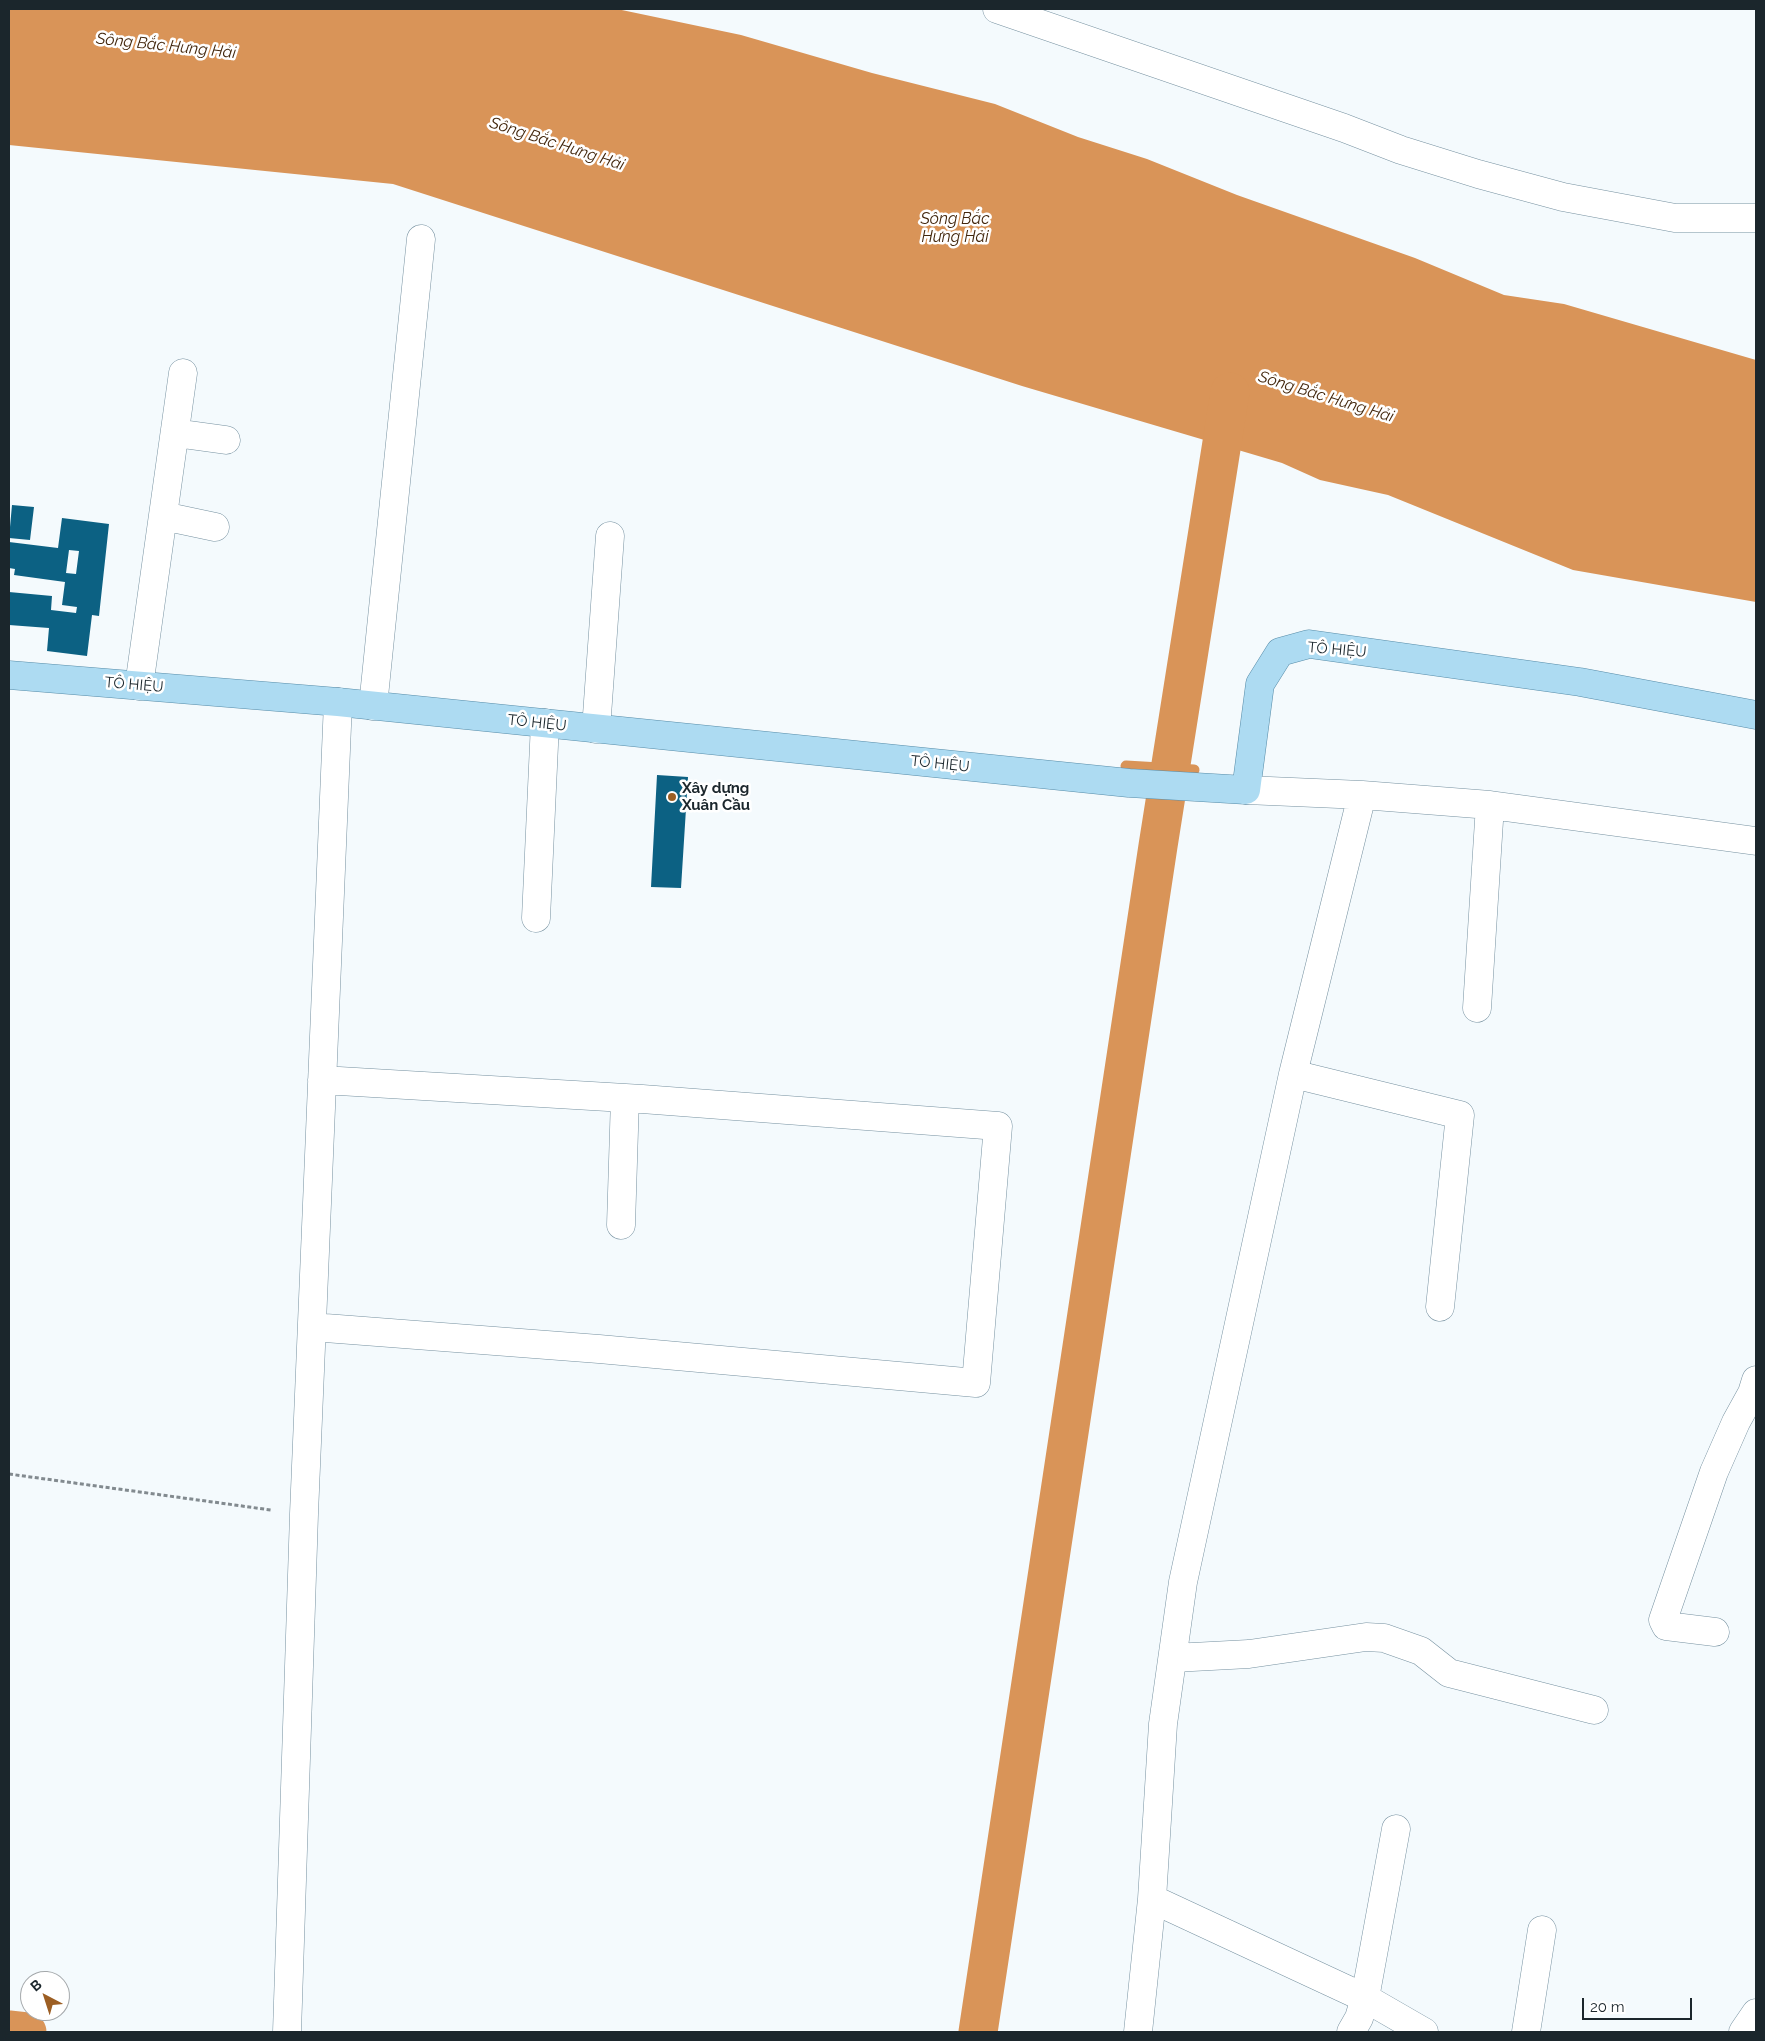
<!DOCTYPE html>
<meta charset="utf-8">
<style>
body{margin:0}
#map{position:relative;width:1765px;height:2041px;overflow:hidden;background:#f4fafd;font-family:Raleway,sans-serif}
canvas{display:block}
.frame{position:absolute;inset:0;border:10px solid #1b262c;pointer-events:none}
.north{position:absolute;left:20px;top:1971px;width:50px;height:50px;box-sizing:border-box;background:#fff;border:1px solid #a4a8ab;border-radius:50%;rotate:320deg;font-size:14px;font-weight:700;line-height:20px;text-align:center;color:#1b262c}
.north::after{content:'';display:block;margin:auto;width:18px;height:22px;background:#9c5e23;clip-path:polygon(50% 0,100% 100%,50% 72%,0 100%)}
.scale{position:absolute;left:1582px;top:1998px;width:110px;height:22px;box-sizing:border-box;border:2px solid #1b262c;border-top:0;padding-left:6px;font-size:15px;line-height:18px;white-space:nowrap;color:#1b262c;-webkit-text-stroke:4px #fff;paint-order:stroke}
</style>
<div id="map">
<canvas width="1765" height="2041"></canvas>
<div class="frame"></div>
<div class="north">B</div>
<div class="scale">20 m</div>
</div>
<script>
const g = document.querySelector('canvas').getContext('2d');
g.lineJoin = 'round';
function paint(path, color) {
  g.fillStyle = color;
  g.fill(path, 'evenodd');
}
function strokePath(path, color, width, dash) {
  g.strokeStyle = color;
  g.lineWidth = width;
  g.lineCap = dash ? 'butt' : 'round';
  g.setLineDash(dash || []);
  g.stroke(path);
}
function write(font, color, halo, rows, align = 'center') {
  g.font = font + ' Raleway,sans-serif';
  g.lineWidth = 5;
  g.setLineDash([]);
  g.textBaseline = 'middle';
  g.strokeStyle = halo;
  g.fillStyle = color;
  for (const [text, x, y, turn = 0] of rows) {
    g.save();
    g.translate(x, y);
    g.rotate((+turn || 0) * Math.PI / 180);
    g.textAlign = isNaN(turn) ? turn : align;
    if (halo) g.strokeText(text, 0, 0);
    g.fillText(text, 0, 0);
    g.restore();
  }
}
const water = new Path2D(`
 M 9,9 L 617,9 L 741,35 L 872,73 L 995,104 L 1078,137 L 1147,159 L 1237,195 L 1415,258 L 1504,295 L 1564,304 L 1756,360 L 1756,602 L 1573,570 L 1388,495 L 1320,480 L 1282,463 L 1022,386 L 393,184 L 9,145 Z`);
const stream = new Path2D(`
 M 1126,766 L 1194,770`);
const canal = new Path2D(`
 M 9,2030 L 27,2032
 M 978,2032 L 1158,846 L 1230,392`);
const building = new Path2D(`
 M 12,505 L 34,507 L 30,540 L 9,538 Z
 M 62,518 L 109,524 L 99,616 L 92,615 L 87,656 L 47,651 L 49,628 L 9,625 L 9,592 L 52,596 L 51,610 L 76,613 L 77,607 L 62,605 L 65,582 L 14,575 L 15,569 L 9,568 L 9,542 L 58,548 ZM 69,550 L 79,551 L 76,574 L 66,573 Z
 M 657,775 L 688,777 L 681,888 L 651,887 Z`);
const path = new Path2D(`
 M 9,1474 L 271,1510`);
const minor = new Path2D(`
 M 997,9 L 1344,128 L 1401,150 L 1478,174 L 1563,197 L 1675,218 L 1756,218
 M 175,433 L 226,440
 M 163,516 L 215,527
 M 139,686 L 183,373
 M 373,706 L 421,239
 M 596,729 L 610,536
 M 1246,790 L 1362,795 L 1490,805 L 1756,841
 M 536,918 L 545,723
 M 1477,1008 L 1490,805
 M 1293,1074 L 1460,1115 L 1440,1307
 M 621,1225 L 625,1098
 M 312,1327 L 599,1349 L 976,1383 L 998,1126 L 642,1099 L 322,1080
 M 1715,1632 L 1666,1626 L 1663,1620 L 1714,1472 L 1736,1422 L 1752,1393 L 1756,1380
 M 1173,1658 L 1249,1654 L 1366,1637 L 1384,1638 L 1421,1651 L 1449,1673 L 1594,1710
 M 1152,1899 L 1365,1998 L 1424,2032
 M 287,2032 L 304,1514 L 338,702
 M 1138,2032 L 1152,1899 L 1163,1724 L 1183,1582 L 1293,1074 L 1362,795
 M 1351,2032 L 1359,2018 L 1365,1998 L 1396,1829
 M 1526,2032 L 1542,1930
 M 1743,2032 L 1756,2013`);
const major = new Path2D(`
 M 9,675 L 338,702 L 1129,783 L 1246,790 L 1260,684 L 1280,652 L 1309,644 L 1580,682 L 1756,715`);
const markers = [
 [672,797,5,"#9c5e23"]
];
const streetNames = [
 ["TÔ HIỆU",1337,650,5],
 ["TÔ HIỆU",134,685,5],
 ["TÔ HIỆU",537,723,6],
 ["TÔ HIỆU",940,764,6]
];
const poiNames = [
 ["Xây dựng",682,788],
 ["Xuân Cầu",682,805]
];
const waterNames = [
 ["Sông Bắc Hưng Hải",166,46,6],
 ["Sông Bắc Hưng Hải",557,144,18],
 ["Sông Bắc",955,219],
 ["Hưng Hải",955,237],
 ["Sông Bắc Hưng Hải",1326,397,17]
];
paint(water, '#d99458');
strokePath(stream, '#d99458', 11);
strokePath(canal, '#d99458', 39);
paint(building, '#0c6183');
strokePath(minor, '#7691a0', 29);
strokePath(major, '#578ca8', 29);
strokePath(path, '#828a8f', 3, [4, 2.5]);
strokePath(minor, '#fff', 28);
strokePath(major, '#addbf2', 28);
for (const [x, y, r, color] of markers) {
  const dot = new Path2D();
  dot.arc(x, y, r, 0, 2 * Math.PI);
  g.fillStyle = color;
  g.fill(dot);
  strokePath(dot, '#fff', 2);
}
write('15px', '#1b262c', '#fff', streetNames);
write('bold 15px', '#1b262c', '#fff', poiNames, 'left');
write('italic 16px', '#43270d', '#fff', waterNames);
</script>
